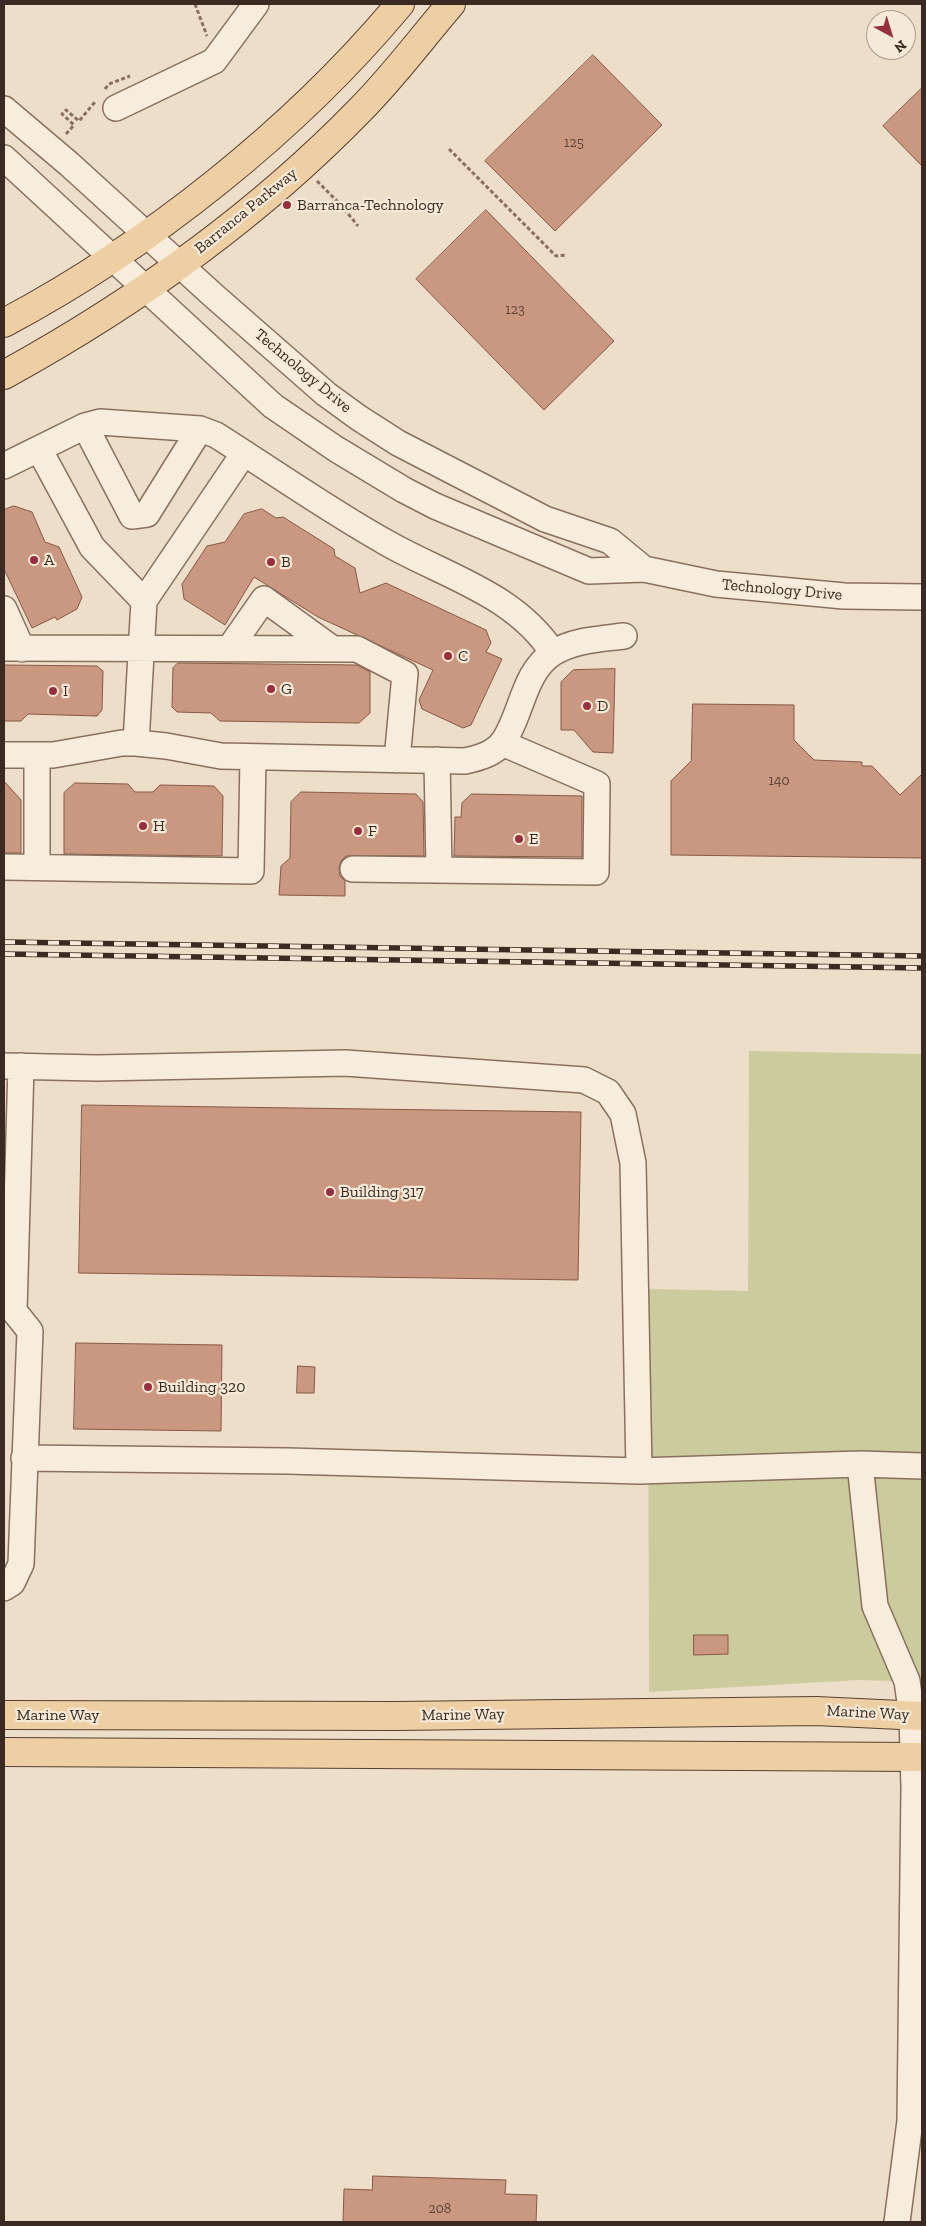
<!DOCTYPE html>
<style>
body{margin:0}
#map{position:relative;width:926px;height:2226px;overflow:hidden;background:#eddec9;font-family:"Zilla Slab",serif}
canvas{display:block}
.frame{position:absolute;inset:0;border:5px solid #3a2a21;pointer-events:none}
.north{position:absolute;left:866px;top:10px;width:50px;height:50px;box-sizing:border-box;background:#f5e9d8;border:1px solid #aa9d8f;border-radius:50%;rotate:141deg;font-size:14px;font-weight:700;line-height:20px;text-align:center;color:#3a2a21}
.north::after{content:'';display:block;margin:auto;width:18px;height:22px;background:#96303c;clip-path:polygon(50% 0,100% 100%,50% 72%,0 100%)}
</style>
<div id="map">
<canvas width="926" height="2226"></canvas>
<div class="frame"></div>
<div class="north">N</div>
</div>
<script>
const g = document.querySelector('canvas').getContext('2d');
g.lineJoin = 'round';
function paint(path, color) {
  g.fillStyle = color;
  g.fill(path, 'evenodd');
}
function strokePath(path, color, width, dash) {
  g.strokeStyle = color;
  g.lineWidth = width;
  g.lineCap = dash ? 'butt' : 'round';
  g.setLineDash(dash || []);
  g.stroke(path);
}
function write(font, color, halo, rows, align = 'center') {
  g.font = font + ' "Zilla Slab",serif';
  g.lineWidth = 4.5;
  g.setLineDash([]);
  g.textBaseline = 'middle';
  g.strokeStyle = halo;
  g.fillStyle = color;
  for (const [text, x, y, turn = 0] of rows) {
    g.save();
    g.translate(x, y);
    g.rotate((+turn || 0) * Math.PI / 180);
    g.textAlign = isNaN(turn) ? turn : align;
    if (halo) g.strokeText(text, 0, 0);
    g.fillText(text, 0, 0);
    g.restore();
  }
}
const green = new Path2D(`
 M 749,1051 L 922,1054 L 922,1682 L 859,1680 L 649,1692 L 648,1289 L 748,1291 Z`);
const building = new Path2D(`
 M 593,55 L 662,125 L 555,231 L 485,161 Z
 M 922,88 L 922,166 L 883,126 Z
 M 486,210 L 614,341 L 544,410 L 416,279 Z
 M 14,506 L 32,512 L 45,542 L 59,547 L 82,597 L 77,609 L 57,620 L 55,617 L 32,628 L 4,569 L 4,510 Z
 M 262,509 L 276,518 L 283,517 L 334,549 L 335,556 L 355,568 L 360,593 L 386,583 L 486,630 L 491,643 L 486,652 L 502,659 L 471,725 L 463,728 L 422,709 L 419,700 L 433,670 L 318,617 L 254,577 L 225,625 L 184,599 L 182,584 L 207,546 L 225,542 L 244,514 Z
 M 178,663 L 357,665 L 370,672 L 370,713 L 359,723 L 220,721 L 211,713 L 177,712 L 172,707 L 173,668 Z
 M 4,665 L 97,666 L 103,671 L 102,710 L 97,716 L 28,714 L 21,721 L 4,721 Z
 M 615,669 L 613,753 L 593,752 L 574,730 L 561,730 L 561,682 L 573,670 Z
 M 693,704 L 794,705 L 794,740 L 814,760 L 862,762 L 862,766 L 872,766 L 900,795 L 922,774 L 922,858 L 671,855 L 671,781 L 691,761 Z
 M 4,781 L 21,800 L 21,853 L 4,853 Z
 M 75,783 L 128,784 L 135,792 L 153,792 L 160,785 L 214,786 L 223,796 L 222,856 L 64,854 L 64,793 Z
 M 301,792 L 416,794 L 423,802 L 424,856 L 346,856 L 341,861 L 339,868 L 340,876 L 345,881 L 345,896 L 279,895 L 281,866 L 290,858 L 291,802 Z
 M 472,794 L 582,796 L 582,857 L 454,856 L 455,817 L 461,817 L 462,803 Z
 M 82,1105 L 581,1112 L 578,1280 L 79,1273 Z
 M 76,1343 L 222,1345 L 221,1431 L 74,1429 Z
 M 298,1366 L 315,1367 L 314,1393 L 297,1393 Z
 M 694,1635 L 728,1635 L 728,1654 L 694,1655 Z
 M 373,2176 L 506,2180 L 505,2194 L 537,2195 L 536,2222 L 343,2222 L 344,2189 L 372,2190 Z`);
const path = new Path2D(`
 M 195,4 L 207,36
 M 105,89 L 109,84 L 130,76
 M 66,134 L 74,125 L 62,114 L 66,110 L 79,121 L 95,102
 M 449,149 L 556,256 L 566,255
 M 317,181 L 341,205 L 358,226`);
const minor = new Path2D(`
 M 116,108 L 214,61 L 256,4
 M 4,109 L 69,164 L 214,296 L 326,394 L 359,418 L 398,443 L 545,519 L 610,541 L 644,569
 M 4,158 L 273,406 L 336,449 L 404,490 L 435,506 L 589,571 L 644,569 L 716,584 L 844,596 L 922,597
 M 85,426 L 132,516 L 147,514 L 200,429
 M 39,449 L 92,547 L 144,601
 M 4,466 L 85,426 L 100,422 L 200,429 L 216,435 C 273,471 328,510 387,543 C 445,576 515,594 553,653
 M 4,609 L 22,649
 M 4,648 L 357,649 L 405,674 L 397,760
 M 229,649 L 264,599 L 333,649
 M 136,743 L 144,601 L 244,453
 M 4,755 L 53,755 L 122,743 L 136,743 L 166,746 L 221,756 L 465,761 C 479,758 494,754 503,742 C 522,715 523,672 553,653 C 573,640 601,639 624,636
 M 437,760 L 439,870
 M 4,867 L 251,871 L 253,757
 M 37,867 L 37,755
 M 353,869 L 596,872 L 597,784 L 502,743
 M 4,1066 L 97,1068 L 345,1063 L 584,1080 L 608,1092 L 623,1114 L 633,1163 L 639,1471
 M 24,1458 L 287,1461 L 639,1471 L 860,1464 L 922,1466
 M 860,1464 L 875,1606 L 907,1681 L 912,1716 L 914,1788 L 910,2121 L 897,2222
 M 4,1588 L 12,1583 L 21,1564 L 30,1331 L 14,1311 L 21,1066`);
const major = new Path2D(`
 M 4,323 C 149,246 295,130 400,4
 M 4,375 C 133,304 257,216 360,110 C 393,77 421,39 451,4
 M 4,1715 L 396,1716 L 816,1711 L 922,1716
 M 4,1752 L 922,1757`);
const rail = new Path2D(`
 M 4,942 L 922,956
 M 4,954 L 922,968`);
const markers = [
 [287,205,5,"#96303c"],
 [34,560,5,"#96303c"],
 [271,562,5,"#96303c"],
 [448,656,5,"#96303c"],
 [271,689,5,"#96303c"],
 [53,691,5,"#96303c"],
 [587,706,5,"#96303c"],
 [143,826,5,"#96303c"],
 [358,831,5,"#96303c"],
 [519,839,5,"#96303c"],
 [330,1192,5,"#96303c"],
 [148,1387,5,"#96303c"]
];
const numberNames = [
 ["125",574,143],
 ["123",515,310],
 ["140",779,781],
 ["208",440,2209]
];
const poiNames = [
 ["Barranca-Technology",297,205],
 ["A",44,560],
 ["B",281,562],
 ["C",458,656],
 ["G",281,689],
 ["I",63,691],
 ["D",597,706],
 ["H",153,826],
 ["F",368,831],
 ["E",529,839],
 ["Building 317",340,1192],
 ["Building 320",158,1387]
];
const streetNames = [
 ["Barranca Parkway",246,211,-39],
 ["Technology Drive",303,371,40],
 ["Technology Drive",782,590,5],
 ["Marine Way",868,1713,3],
 ["Marine Way",58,1715],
 ["Marine Way",463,1715,-1]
];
paint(green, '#cbcb9d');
paint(building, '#ca9780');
strokePath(building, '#875845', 1);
strokePath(minor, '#89705e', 28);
strokePath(major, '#573f32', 30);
strokePath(path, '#89705e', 3, [4, 2.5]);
strokePath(minor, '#f8eddc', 25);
strokePath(major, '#eecea3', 28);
strokePath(rail, '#3a2a21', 5.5);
strokePath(rail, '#f5e9d8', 4, [11]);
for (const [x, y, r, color] of markers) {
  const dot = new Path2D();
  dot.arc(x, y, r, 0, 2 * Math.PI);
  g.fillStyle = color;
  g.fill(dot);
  strokePath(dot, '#f5e9d8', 2);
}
write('14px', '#5e4539', null, numberNames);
write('16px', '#3a2a21', '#f5e9d8', poiNames, 'left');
write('16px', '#3a2a21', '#f5e9d8', streetNames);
</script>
